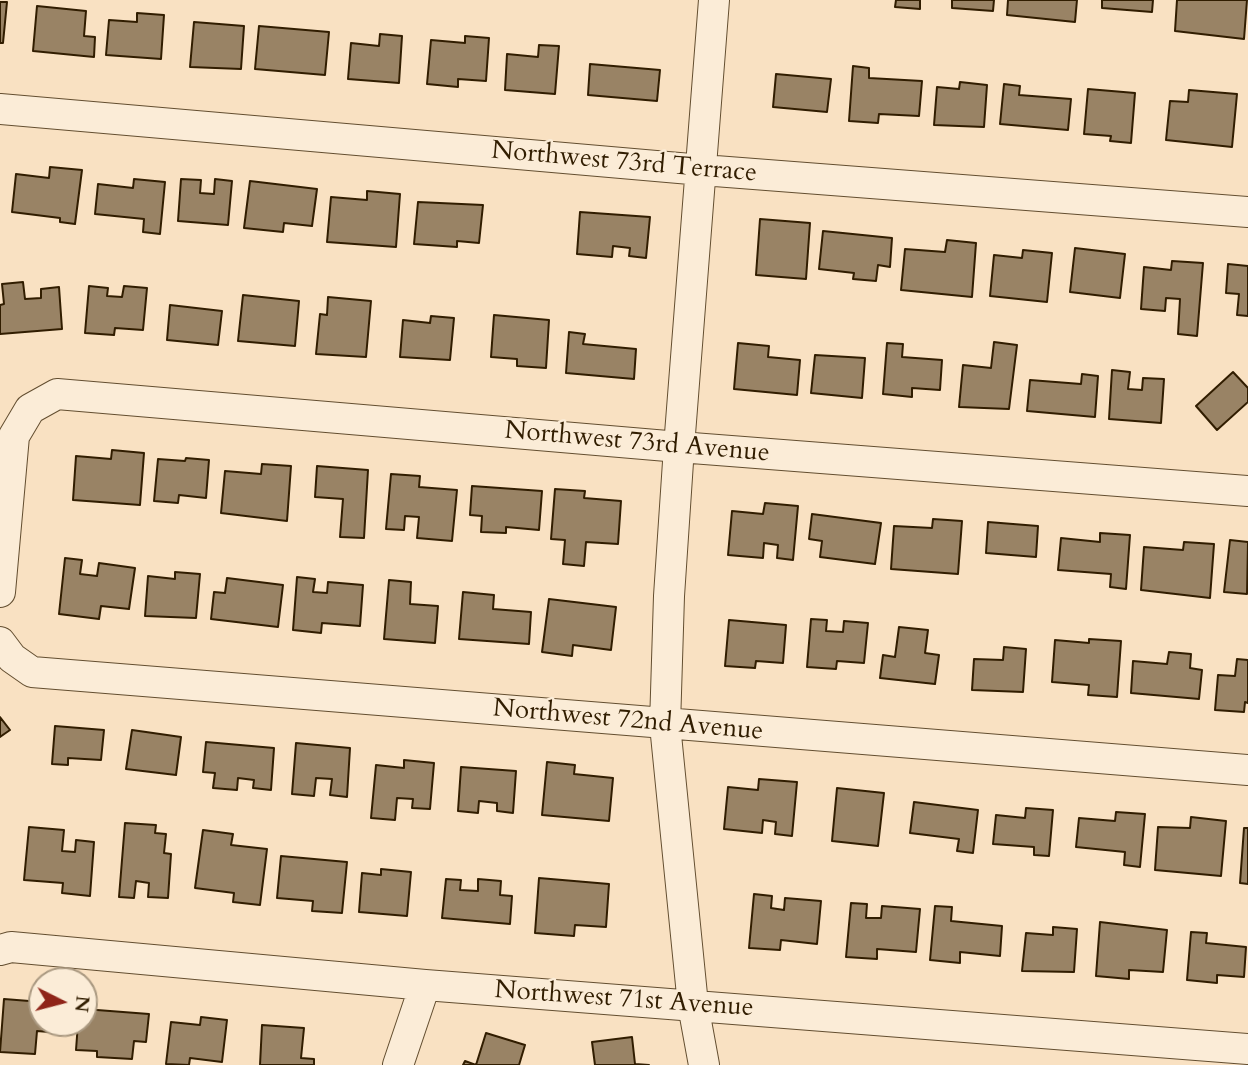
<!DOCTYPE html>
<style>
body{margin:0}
#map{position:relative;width:1248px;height:1065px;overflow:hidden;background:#f9e1c2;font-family:Cardo,serif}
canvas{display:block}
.north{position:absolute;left:28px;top:967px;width:70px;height:70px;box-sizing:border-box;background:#fbecd7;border:2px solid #aa9981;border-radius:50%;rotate:96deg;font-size:19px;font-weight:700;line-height:28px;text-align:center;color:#311d00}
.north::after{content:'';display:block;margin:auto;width:24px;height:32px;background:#8f2418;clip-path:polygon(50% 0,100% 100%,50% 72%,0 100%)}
</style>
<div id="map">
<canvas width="1248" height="1065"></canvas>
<div class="north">N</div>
</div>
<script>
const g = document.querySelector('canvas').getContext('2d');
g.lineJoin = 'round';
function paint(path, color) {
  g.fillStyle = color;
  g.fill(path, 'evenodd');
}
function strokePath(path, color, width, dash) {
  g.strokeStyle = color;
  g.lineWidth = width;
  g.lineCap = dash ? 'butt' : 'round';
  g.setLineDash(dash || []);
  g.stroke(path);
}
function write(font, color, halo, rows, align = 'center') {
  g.font = font + ' Cardo,serif';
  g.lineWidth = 5;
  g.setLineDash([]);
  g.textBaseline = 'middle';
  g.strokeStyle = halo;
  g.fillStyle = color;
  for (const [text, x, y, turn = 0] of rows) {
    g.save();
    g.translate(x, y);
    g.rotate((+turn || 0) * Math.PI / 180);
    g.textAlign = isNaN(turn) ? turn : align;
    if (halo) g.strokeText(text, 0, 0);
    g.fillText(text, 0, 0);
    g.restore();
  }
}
const building = new Path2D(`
 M 896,0 L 920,0 L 920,9 L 895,7 Z
 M 952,0 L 994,0 L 993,11 L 952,8 Z
 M 1008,0 L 1077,0 L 1075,22 L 1007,15 Z
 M 1102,0 L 1153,0 L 1152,12 L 1102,8 Z
 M 1177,0 L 1247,0 L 1244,39 L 1175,31 Z
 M 0,2 L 7,2 L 3,43 L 0,43 Z
 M 37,6 L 86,11 L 84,36 L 95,37 L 94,57 L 33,51 Z
 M 137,13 L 164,15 L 161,59 L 106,55 L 109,20 L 137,22 Z
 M 194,22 L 244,26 L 241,69 L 190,67 Z
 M 259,26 L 329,32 L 325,75 L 255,69 Z
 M 380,34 L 402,36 L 399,83 L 348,79 L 351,43 L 379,46 Z
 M 465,36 L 489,38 L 486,81 L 458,79 L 458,87 L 427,84 L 431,40 L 465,43 Z
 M 539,45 L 559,46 L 555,94 L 505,90 L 507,54 L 538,57 Z
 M 590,64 L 660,70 L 657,101 L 588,95 Z
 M 853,66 L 869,68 L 869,78 L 922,81 L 919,116 L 879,114 L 878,123 L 849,121 Z
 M 776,74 L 831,79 L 827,112 L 773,107 Z
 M 960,82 L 987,85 L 984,127 L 934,125 L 937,87 L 959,89 Z
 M 1004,84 L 1020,86 L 1019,95 L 1071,99 L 1068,130 L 1000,124 Z
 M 1088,89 L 1135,93 L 1131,143 L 1110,141 L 1111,136 L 1084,134 Z
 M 1189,90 L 1237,94 L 1232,147 L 1166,140 L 1170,101 L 1188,102 Z
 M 50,167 L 82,170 L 75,224 L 60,222 L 60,218 L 12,212 L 16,174 L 49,178 Z
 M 134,179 L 165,182 L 160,234 L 143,232 L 144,219 L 95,214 L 98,184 L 133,188 Z
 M 181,179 L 201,180 L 200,193 L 214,194 L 215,179 L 232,181 L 228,225 L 178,221 Z
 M 250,181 L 317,189 L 312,226 L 284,223 L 283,232 L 244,228 Z
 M 367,191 L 400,194 L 396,247 L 327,242 L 331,197 L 367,200 Z
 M 418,202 L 483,205 L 479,243 L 457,241 L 457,247 L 414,244 Z
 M 580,212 L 650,217 L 646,258 L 629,256 L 630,248 L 613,246 L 612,257 L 577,254 Z
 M 760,219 L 810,223 L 806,279 L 756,275 Z
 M 823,231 L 892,238 L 890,267 L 878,265 L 876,281 L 853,279 L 854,273 L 819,269 Z
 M 947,240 L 976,243 L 972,297 L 901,290 L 905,249 L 945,252 Z
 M 1075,248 L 1125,254 L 1120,298 L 1070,292 Z
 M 1023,250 L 1052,253 L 1047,302 L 990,296 L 994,255 L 1022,258 Z
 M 1172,261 L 1203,263 L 1197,336 L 1178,334 L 1180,299 L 1166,298 L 1165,311 L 1141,309 L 1144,267 L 1171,270 Z
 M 1228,264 L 1248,266 L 1248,316 L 1237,315 L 1239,294 L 1226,293 Z
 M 23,282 L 25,299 L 41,298 L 41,289 L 59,287 L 62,329 L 0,334 L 0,305 L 4,304 L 2,284 Z
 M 89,286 L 108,288 L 107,296 L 122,297 L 124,286 L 147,288 L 143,330 L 115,328 L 114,335 L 85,333 Z
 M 243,295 L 299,301 L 295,346 L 238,341 Z
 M 328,297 L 371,301 L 366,357 L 316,354 L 320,314 L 327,315 Z
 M 170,305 L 222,311 L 218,345 L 167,340 Z
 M 494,315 L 549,320 L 546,368 L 517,366 L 517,359 L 491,357 Z
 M 431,316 L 454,318 L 450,360 L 400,357 L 403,320 L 430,323 Z
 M 569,332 L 585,334 L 583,344 L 636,349 L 634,379 L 566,373 Z
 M 994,342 L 1017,345 L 1009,409 L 959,407 L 963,365 L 991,368 Z
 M 738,343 L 769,346 L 768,357 L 800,360 L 797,395 L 734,389 Z
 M 887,343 L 903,344 L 902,357 L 942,360 L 940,390 L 912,388 L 912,397 L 883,394 Z
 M 815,355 L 865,358 L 862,398 L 811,393 Z
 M 1112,370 L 1130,372 L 1128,389 L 1142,390 L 1143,378 L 1164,379 L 1161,423 L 1109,419 Z
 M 1233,372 L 1248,388 L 1248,402 L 1217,430 L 1196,406 Z
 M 1082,374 L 1098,376 L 1095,417 L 1027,411 L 1030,380 L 1081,384 Z
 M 112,450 L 144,453 L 140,505 L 73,500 L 76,456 L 111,459 Z
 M 186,458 L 209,460 L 206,498 L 179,495 L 178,503 L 154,501 L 158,459 L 185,461 Z
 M 262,464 L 291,466 L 287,521 L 221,513 L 225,471 L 261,474 Z
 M 317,466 L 368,470 L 364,538 L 340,537 L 343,499 L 315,497 Z
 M 391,474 L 420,476 L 419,487 L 457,490 L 452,541 L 417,538 L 419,517 L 405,516 L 404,530 L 386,529 Z
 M 472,486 L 542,491 L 539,530 L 506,527 L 506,533 L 481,532 L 482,516 L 470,515 Z
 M 555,489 L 585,491 L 584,498 L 621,501 L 618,544 L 586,542 L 584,566 L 563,564 L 565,540 L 551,539 Z
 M 765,503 L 798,506 L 793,560 L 777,558 L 778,545 L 764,543 L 763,558 L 728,555 L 732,511 L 763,514 Z
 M 812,514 L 881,523 L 875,564 L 820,557 L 822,541 L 809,539 Z
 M 933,519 L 962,521 L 958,574 L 891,569 L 894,526 L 932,528 Z
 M 988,522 L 1038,526 L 1036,557 L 986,553 Z
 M 1100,533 L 1130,535 L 1126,589 L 1110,587 L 1111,574 L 1058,570 L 1061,538 L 1100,542 Z
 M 1230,540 L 1248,542 L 1247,594 L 1224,592 Z
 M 1184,542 L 1214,544 L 1210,598 L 1141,590 L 1144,547 L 1183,550 Z
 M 65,558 L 82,560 L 80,574 L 97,576 L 99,563 L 135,568 L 129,609 L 101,606 L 99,619 L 59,614 Z
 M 175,572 L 200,574 L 196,618 L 145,616 L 148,576 L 175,579 Z
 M 297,577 L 315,579 L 313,592 L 327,593 L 328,582 L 363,585 L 360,626 L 322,623 L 321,633 L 293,630 Z
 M 227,578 L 283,585 L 278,627 L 211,619 L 214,592 L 225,593 Z
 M 389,580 L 411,582 L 410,604 L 438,606 L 435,643 L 384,639 Z
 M 463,592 L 494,595 L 493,609 L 531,612 L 529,644 L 459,639 Z
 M 549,599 L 616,607 L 611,650 L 573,645 L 572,656 L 542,652 Z
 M 811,619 L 827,620 L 826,631 L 843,632 L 844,621 L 868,623 L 864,663 L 837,661 L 836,669 L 807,667 Z
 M 729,620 L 786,625 L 783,663 L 756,661 L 755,668 L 725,666 Z
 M 899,627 L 928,630 L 925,653 L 939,655 L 935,684 L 880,678 L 883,655 L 895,657 Z
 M 1089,639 L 1121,641 L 1117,697 L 1088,695 L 1089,685 L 1052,682 L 1055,640 L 1089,643 Z
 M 1004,647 L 1026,649 L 1023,692 L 972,690 L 974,659 L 1003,660 Z
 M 1169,652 L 1191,654 L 1190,668 L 1202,670 L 1199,699 L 1131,693 L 1133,661 L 1167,664 Z
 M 1237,659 L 1248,660 L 1248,703 L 1245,702 L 1244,712 L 1215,710 L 1218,675 L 1235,676 Z
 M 0,717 L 10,730 L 0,737 Z
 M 55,726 L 104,730 L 101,760 L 68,758 L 68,765 L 52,764 Z
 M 132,730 L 181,737 L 176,775 L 126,769 Z
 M 206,742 L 274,748 L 271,790 L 253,788 L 254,780 L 238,778 L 237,790 L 213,788 L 215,773 L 203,772 Z
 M 296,743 L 350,748 L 347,797 L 330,795 L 332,779 L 316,778 L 314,796 L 292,794 Z
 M 404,760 L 434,763 L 430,809 L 412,808 L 413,799 L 397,798 L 395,820 L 371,818 L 376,765 L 404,768 Z
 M 547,762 L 575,765 L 574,774 L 613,778 L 609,821 L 542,815 Z
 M 461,767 L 516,771 L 513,813 L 497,811 L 497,803 L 479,801 L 478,813 L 458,811 Z
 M 759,779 L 797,782 L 792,836 L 775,834 L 776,822 L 763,820 L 762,833 L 724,829 L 728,787 L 758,790 Z
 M 837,788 L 884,793 L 878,846 L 832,841 Z
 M 914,802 L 978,810 L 973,853 L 957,851 L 959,839 L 910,833 Z
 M 1026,808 L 1053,810 L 1049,856 L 1034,855 L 1034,847 L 993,844 L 996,815 L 1025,818 Z
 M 1116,812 L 1145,814 L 1140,867 L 1124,865 L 1125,852 L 1076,847 L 1079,818 L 1115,821 Z
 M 1191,817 L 1226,821 L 1221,876 L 1155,870 L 1158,827 L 1190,828 Z
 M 125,823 L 156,825 L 155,833 L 166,834 L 164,853 L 171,854 L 168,898 L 148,897 L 149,883 L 136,881 L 134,898 L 119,897 Z
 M 29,827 L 64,830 L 62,851 L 75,852 L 76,840 L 94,842 L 90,896 L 62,893 L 63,883 L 24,880 Z
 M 1244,828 L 1248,828 L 1248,884 L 1240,883 Z
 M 203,830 L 233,834 L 231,845 L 267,849 L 260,905 L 233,902 L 234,893 L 195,888 Z
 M 281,856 L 347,862 L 342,913 L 312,911 L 313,901 L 277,898 Z
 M 381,869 L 411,872 L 407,916 L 359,912 L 362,873 L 381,875 Z
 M 539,878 L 609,884 L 606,927 L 575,925 L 574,936 L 535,933 Z
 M 446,879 L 461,880 L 460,890 L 478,891 L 478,879 L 501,881 L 500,895 L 512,896 L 510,924 L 442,918 Z
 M 754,894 L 772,896 L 771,908 L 784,910 L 785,898 L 821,901 L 817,944 L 781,940 L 780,950 L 749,948 Z
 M 851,903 L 867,904 L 866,918 L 881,918 L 882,906 L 920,909 L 916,952 L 877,949 L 877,959 L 846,957 Z
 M 935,906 L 952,907 L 951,921 L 1002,926 L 1000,956 L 960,952 L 960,963 L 930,960 Z
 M 1100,922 L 1167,930 L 1163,972 L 1129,970 L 1129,979 L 1096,976 Z
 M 1053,927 L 1077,929 L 1074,972 L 1022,971 L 1026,933 L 1053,935 Z
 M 1191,932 L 1207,933 L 1206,943 L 1246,947 L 1244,977 L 1217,975 L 1217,983 L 1187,980 Z
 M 4,999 L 42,1002 L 42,1023 L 50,1023 L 49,1032 L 37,1031 L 35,1054 L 0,1052 Z
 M 84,1009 L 149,1014 L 146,1042 L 134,1041 L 132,1059 L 97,1057 L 97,1051 L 76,1050 L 78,1023 L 84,1023 Z
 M 201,1017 L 227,1020 L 222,1062 L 190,1058 L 189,1065 L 166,1064 L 171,1022 L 200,1025 Z
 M 262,1025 L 304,1028 L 301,1058 L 314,1059 L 314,1065 L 260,1065 Z
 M 486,1033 L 525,1045 L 519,1065 L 463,1065 L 465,1061 L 476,1065 Z
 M 632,1037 L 635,1064 L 649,1065 L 595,1065 L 592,1042 Z`);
const minor = new Path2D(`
 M 0,109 L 702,170 L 1248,212
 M 0,592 L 14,436 L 30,409 L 57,394 L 679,447 L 1248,491
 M 0,642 L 12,658 L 32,672 L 1248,770
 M 0,950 L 11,947 L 425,985 L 1248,1049
 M 398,1065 L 425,985
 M 704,1065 L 693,1005 L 665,725 L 669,596 L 679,447 L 714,0`);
const streetNames = [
 ["Northwest 73rd Terrace",624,163,5],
 ["Northwest 73rd Avenue",637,443,5],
 ["Northwest 72nd Avenue",628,721,5],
 ["Northwest 71st Avenue",624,1000,4]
];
paint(building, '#998365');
strokePath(building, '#311d00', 2);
strokePath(minor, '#634e30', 32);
strokePath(minor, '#fbecd7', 30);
write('26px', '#311d00', '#fbecd7', streetNames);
</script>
